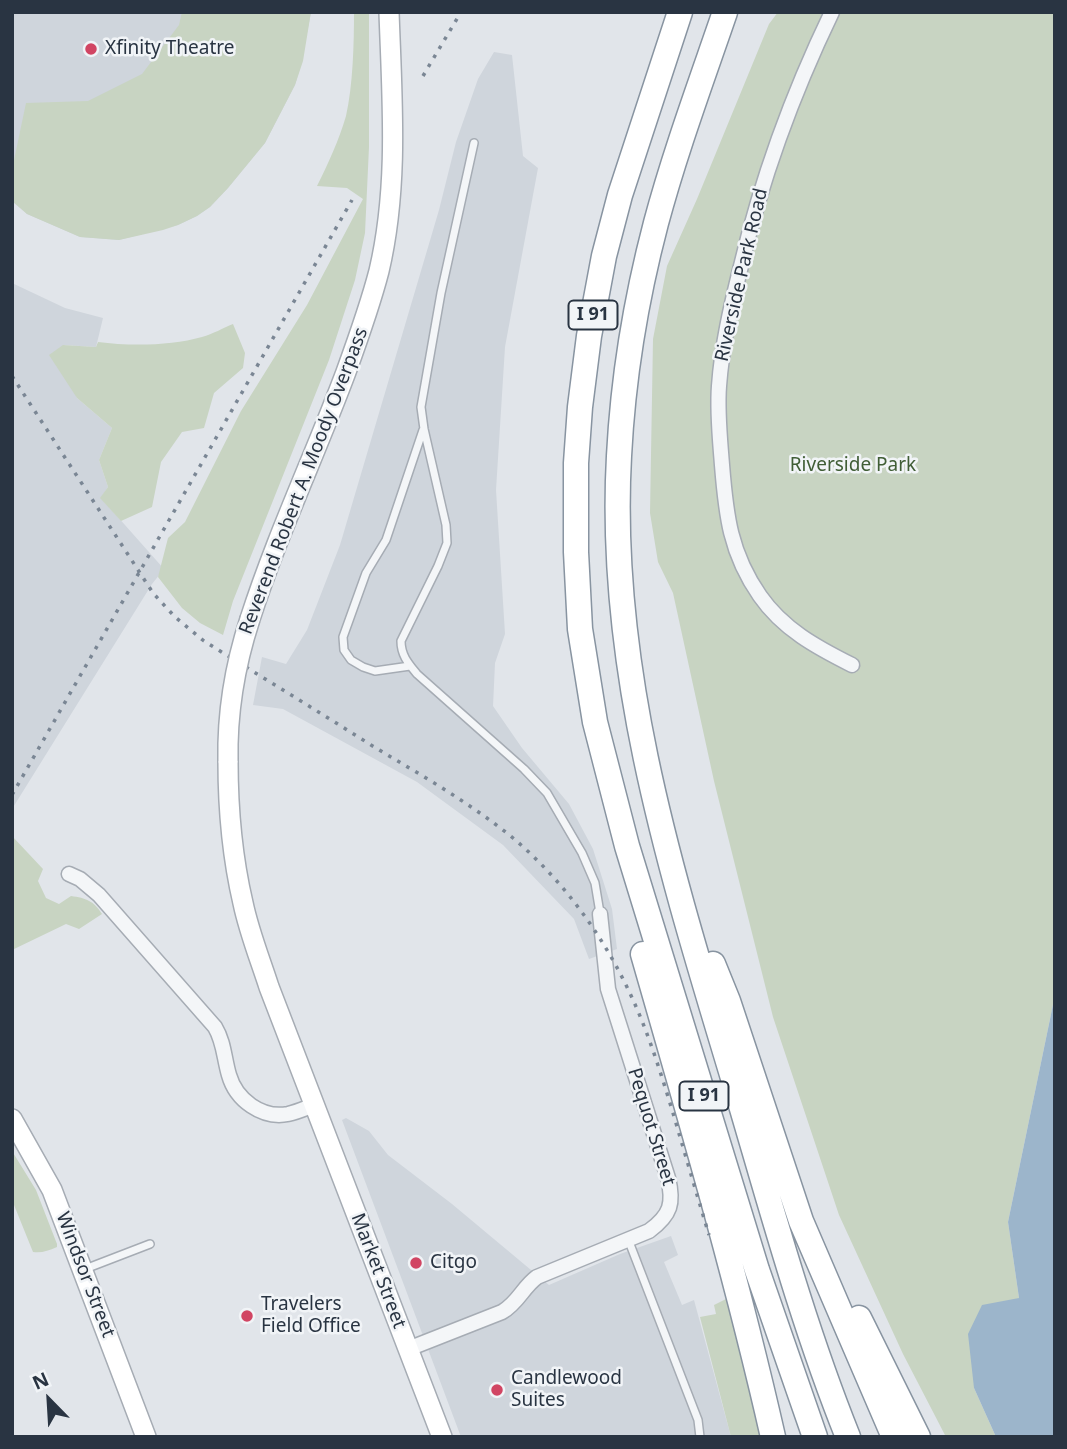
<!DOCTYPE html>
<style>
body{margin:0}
#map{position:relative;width:1067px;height:1449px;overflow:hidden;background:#e1e5ea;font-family:"Noto Sans",sans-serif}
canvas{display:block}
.frame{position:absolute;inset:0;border:14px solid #293442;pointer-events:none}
.north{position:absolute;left:14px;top:1365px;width:70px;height:70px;-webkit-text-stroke:5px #f1f4f7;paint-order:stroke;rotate:336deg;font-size:19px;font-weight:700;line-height:28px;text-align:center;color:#293442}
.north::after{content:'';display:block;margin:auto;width:24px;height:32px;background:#293442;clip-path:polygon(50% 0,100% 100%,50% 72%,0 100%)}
</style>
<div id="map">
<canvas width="1067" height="1449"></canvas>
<div class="frame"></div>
<div class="north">N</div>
</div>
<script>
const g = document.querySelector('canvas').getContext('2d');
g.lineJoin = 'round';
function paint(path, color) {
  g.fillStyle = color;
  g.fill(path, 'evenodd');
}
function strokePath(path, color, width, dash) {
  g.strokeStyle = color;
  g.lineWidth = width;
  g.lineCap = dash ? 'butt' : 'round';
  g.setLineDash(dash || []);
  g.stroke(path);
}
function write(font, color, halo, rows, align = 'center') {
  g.font = font + ' "Noto Sans",sans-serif';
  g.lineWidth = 5;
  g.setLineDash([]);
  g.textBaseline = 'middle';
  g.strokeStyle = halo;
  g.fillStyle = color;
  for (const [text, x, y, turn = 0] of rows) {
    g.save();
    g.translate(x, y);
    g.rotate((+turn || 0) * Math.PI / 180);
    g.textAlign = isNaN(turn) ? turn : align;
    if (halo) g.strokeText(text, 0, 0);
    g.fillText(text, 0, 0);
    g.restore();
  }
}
const built = new Path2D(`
 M 12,12 L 311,12 L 302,61 L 295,85 L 265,143 L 228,188 L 210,207 L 197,216 L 178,225 L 119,240 L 80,237 L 27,214 L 12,201 Z
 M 494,52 L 512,55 L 523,156 L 538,168 L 505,347 L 496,490 L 505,634 L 495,663 L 493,706 L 522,748 L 569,804 L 593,849 L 612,909 L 617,949 L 589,959 L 574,919 L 503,845 L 417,782 L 283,709 L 253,705 L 262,657 L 286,664 L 307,630 L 340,545 L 439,210 L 456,142 L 478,79 Z
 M 12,283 L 65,308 L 103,318 L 96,347 L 63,345 L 77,398 L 112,428 L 99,460 L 108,487 L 101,498 L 164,569 L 152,584 L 12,809 Z
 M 346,1118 L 369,1131 L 388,1155 L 452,1204 L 549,1285 L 620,1254 L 671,1236 L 678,1255 L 664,1262 L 682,1305 L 694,1300 L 731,1437 L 461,1437 L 342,1120 Z`);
const green = new Path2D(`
 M 182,12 L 311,12 L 303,61 L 295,85 L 265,143 L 228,188 L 210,207 L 197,216 L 178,225 L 163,230 L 119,240 L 80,237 L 27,214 L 12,201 L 13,165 L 26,103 L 88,101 L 142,74 L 179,25 Z
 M 354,12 L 369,12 L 369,147 L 365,233 L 355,280 L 329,360 L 233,601 L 223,635 L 200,623 L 182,608 L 158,577 L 168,538 L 185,522 L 241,411 L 307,305 L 363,199 L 347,188 L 317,186 C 328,164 339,140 346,116 C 353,85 354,44 354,12 Z
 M 778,12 L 1055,12 L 1055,995 L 1008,1222 L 1019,1298 L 974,1388 L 996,1437 L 946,1437 L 903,1354 L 839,1215 L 773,1017 L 714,781 L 673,593 L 658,562 L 650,513 L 653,339 L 667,266 L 697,199 L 769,24 Z
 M 233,324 L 245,353 L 243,368 L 214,393 L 204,428 L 182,432 L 161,462 L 152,507 L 121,521 L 100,498 L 108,487 L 99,460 L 112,428 L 77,398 L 49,355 L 63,345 L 96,347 L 98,342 C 129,346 171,346 202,337 C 213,334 223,328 233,324 Z
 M 12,836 L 43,869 L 38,881 L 46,898 L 59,904 L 71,896 C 86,898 94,901 102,914 L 79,929 L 66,924 L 12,950 Z
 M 12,1151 L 36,1190 L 57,1244 L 57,1247 C 48,1251 42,1253 33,1252 L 12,1200 Z
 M 730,1297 L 762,1437 L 731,1437 L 700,1317 L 716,1314 L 714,1305 Z`);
const water = new Path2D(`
 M 1055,995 L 1055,1437 L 996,1437 L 974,1388 L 968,1334 L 982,1305 L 1019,1298 L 1008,1222 Z`);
const service = new Path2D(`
 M 474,143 L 441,293 L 421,407 L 424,429 L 446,525 L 447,543 L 438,566 L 401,641 C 401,655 408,663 417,674 L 524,769 L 547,793 L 582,853 L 595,883 L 600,913
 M 410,666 L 375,671 L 363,667 L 351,660 L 344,650 L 343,637 L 366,573 L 386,540 L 423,430
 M 628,1239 L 698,1420 L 700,1437
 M 85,1269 L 150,1244`);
const minor = new Path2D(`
 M 832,12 C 792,95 762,177 741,266 C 731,306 722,345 719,386 C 717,412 720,439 722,465 C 726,515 730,553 760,596 C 783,629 816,647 852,665
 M 69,874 L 80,879 L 99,895 L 215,1027 C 224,1042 224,1058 229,1075 C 236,1100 262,1119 288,1114 C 297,1112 306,1108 314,1105
 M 408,1349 L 502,1312 C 518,1303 523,1287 537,1277 L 649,1231 C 671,1215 674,1203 668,1178 L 608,989 L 600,914`);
const secondary = new Path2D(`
 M 250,619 C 277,535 315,455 346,372 C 358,339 370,306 379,271 C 399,186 392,99 389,12
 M 228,761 C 228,809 232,856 243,903 C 249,932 260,959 269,987 L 442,1437
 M 12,1119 L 52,1190 L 146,1437`);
const motorway = new Path2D(`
 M 680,12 L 620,195 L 604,256 L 589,336 L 580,407 L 576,463 L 576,552 L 580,629 L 595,722 L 627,846 L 757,1270 L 815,1437
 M 725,12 C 701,82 675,152 656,223 C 636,299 623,378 619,456 C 607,671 672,875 733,1078 C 769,1199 801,1320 848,1437
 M 643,954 C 689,1114 736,1274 773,1437
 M 713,964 L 728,1001 L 801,1221 L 894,1437
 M 859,1318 L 918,1437`);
const rail = new Path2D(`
 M 423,76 L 461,12
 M 12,376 L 153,593 L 175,617 L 204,641 C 260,676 316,710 371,745 C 419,774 469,802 513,838 C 559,877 596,926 623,979 C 645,1022 659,1067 673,1113 C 685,1154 697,1195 709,1235
 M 12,795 L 352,200`);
const secondaryBridge = new Path2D(`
 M 228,761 C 227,714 235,665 250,619`);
const markers = [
 [91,49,7,"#d14563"],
 [416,1263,7,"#d14563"],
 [247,1316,7,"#d14563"],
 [497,1390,7,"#d14563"]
];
const shields = [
 [593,315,49],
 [704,1096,49]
];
const shieldNames = [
 ["I 91",593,315],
 ["I 91",704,1096]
];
const poiNames = [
 ["Xfinity Theatre",105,49],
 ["Citgo",430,1263],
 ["Travelers",261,1305],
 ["Field Office",261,1327],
 ["Candlewood",511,1379],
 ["Suites",511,1401]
];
const streetNames = [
 ["Riverside Park Road",742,275,-77],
 ["Reverend Robert A. Moody Overpass",304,481,-69],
 ["Pequot Street",651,1127,73],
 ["Market Street",378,1271,69],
 ["Windsor Street",85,1275,69]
];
const parkNames = [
 ["Riverside Park",853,466]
];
paint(built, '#cfd5dc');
paint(green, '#c8d4c2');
paint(water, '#9cb5cb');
strokePath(service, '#a6acb4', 10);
strokePath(minor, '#a6acb4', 17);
strokePath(secondary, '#a6acb4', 22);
strokePath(motorway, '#8894a1', 27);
strokePath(service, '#f4f6f8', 7);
strokePath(minor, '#f4f6f8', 14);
strokePath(secondary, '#fff', 19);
strokePath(motorway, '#fff', 24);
strokePath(rail, '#7a8694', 3.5, [3.5, 7]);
strokePath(secondaryBridge, '#a6acb4', 22, []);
strokePath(secondaryBridge, '#fff', 19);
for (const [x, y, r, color] of markers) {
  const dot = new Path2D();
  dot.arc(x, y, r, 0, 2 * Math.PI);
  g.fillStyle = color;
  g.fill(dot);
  strokePath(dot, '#f1f4f7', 2.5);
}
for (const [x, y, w] of shields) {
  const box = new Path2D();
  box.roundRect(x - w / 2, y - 14.5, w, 29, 5);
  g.fillStyle = '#f1f4f7';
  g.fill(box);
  strokePath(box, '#293442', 2);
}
write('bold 18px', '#293442', null, shieldNames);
write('19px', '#293442', '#f1f4f7', poiNames, 'left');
write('19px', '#293442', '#f1f4f7', streetNames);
write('19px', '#405e36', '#f1f4f7', parkNames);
</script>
